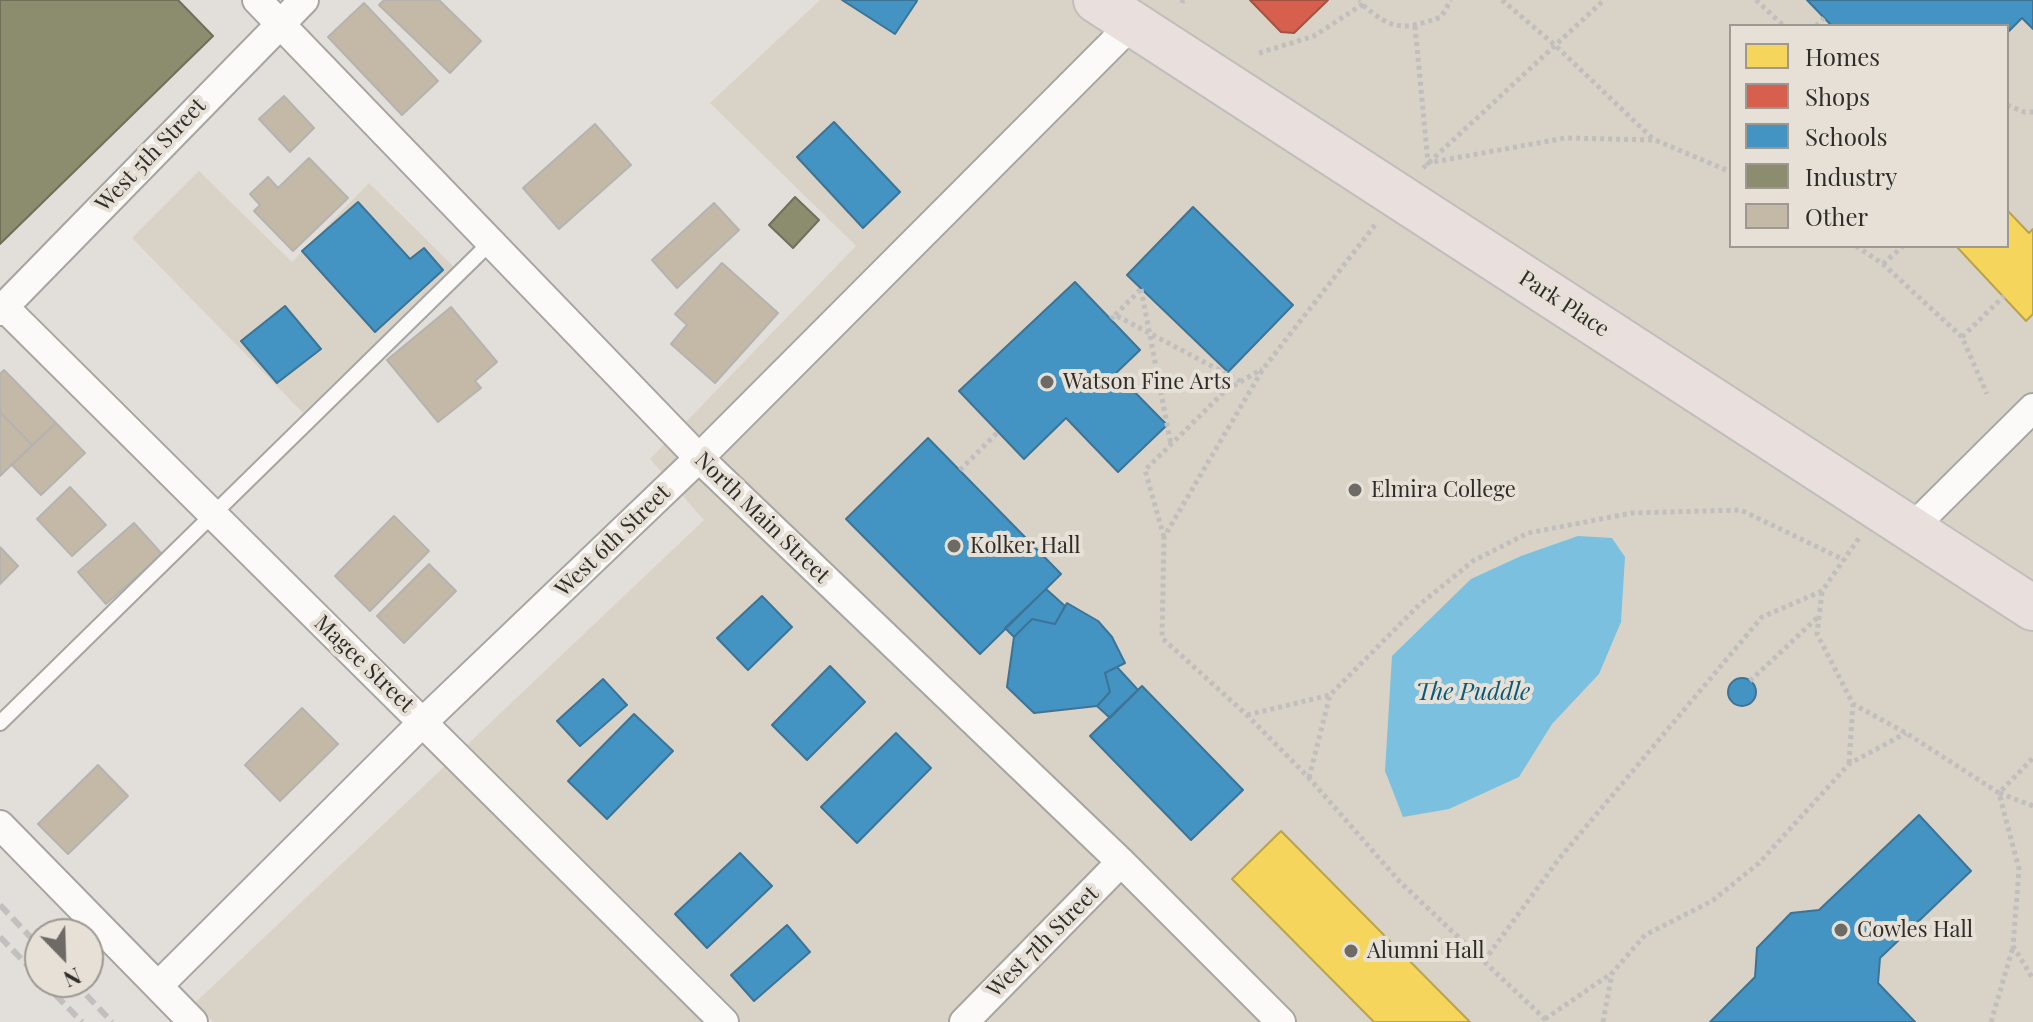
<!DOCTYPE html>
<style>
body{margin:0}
#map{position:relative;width:2033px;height:1022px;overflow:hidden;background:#e2dfda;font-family:"Playfair Display",serif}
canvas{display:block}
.legend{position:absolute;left:1729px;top:24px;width:280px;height:224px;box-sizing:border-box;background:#e6e0d6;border:2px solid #9d9891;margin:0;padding:10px 14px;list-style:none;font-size:24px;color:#2f2d29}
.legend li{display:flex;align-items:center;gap:16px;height:40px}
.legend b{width:40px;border:2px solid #9d9891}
.north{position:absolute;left:24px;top:918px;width:80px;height:80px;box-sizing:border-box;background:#e6e0d6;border:2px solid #9d9891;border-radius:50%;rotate:157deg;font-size:22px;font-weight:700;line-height:32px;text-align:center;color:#2f2d29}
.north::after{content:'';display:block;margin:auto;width:28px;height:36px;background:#6e6b67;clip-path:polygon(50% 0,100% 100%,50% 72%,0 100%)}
</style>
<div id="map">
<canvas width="2033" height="1022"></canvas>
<ul class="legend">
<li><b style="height:22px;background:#f6d55c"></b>Homes</li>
<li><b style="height:22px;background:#d6604d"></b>Shops</li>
<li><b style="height:22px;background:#4393c3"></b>Schools</li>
<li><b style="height:22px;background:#8c8c6e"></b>Industry</li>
<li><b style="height:22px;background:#c4b9a7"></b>Other</li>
</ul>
<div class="north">N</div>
</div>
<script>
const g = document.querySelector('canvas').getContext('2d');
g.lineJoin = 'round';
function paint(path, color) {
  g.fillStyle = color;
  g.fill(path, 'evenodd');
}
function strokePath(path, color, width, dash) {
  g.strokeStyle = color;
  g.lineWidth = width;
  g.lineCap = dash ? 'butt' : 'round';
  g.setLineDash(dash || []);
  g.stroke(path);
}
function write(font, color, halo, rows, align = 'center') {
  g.font = font + ' "Playfair Display",serif';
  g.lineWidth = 8;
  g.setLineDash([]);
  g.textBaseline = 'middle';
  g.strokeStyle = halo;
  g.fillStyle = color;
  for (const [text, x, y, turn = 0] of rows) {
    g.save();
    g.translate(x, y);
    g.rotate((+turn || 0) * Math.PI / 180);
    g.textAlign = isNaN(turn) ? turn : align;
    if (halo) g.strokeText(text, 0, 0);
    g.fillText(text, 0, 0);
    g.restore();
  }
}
const built = new Path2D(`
 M 820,0 L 2033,0 L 2033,1022 L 213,1022 L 195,1003 L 704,520 L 650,459 L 856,246 L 710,103 ZM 1731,26 L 2007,26 L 2007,246 L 1731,246 Z
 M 199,171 L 292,262 L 369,183 L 454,267 L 303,413 L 132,238 Z`);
const water = new Path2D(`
 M 1578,536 L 1612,538 L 1625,557 L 1621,622 L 1599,674 L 1552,724 L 1519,777 L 1449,809 L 1403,817 L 1385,771 L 1392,656 L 1471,579 L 1521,556 Z`);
const homes = new Path2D(`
 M 2007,210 L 2029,233 L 2033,229 L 2033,314 L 2026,321 L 1956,246 L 2007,246 Z
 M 1281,831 L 1470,1022 L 1374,1022 L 1232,879 Z`);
const shops = new Path2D(`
 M 1250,0 L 1328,0 L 1294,33 L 1281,32 Z`);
const schools = new Path2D(`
 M 842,0 L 915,0 L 917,1 L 895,34 Z
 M 1807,0 L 2033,0 L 2033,29 L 2022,18 L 2007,33 L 2007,26 L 1832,26 Z
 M 834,122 L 900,192 L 863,228 L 797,157 Z
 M 358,202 L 410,259 L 424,248 L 443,270 L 375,332 L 302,251 Z
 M 1193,207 L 1293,305 L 1228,372 L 1127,275 Z
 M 1075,282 L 1140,350 L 1116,373 L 1167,425 L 1118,472 L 1066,418 L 1024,459 L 959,391 Z
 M 285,306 L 321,349 L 277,383 L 241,341 Z
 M 928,438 L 1061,574 L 980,654 L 846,519 Z
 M 1046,589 L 1065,606 L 1055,624 L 1032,619 L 1014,637 L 1005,628 Z
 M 762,596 L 792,627 L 748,670 L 717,638 Z
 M 1067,603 L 1098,621 L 1112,637 L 1125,663 L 1105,673 L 1110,692 L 1097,706 L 1034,713 L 1007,687 L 1014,637 L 1032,619 L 1055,624 Z
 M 830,666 L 865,702 L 807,760 L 772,725 Z
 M 1117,667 L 1138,690 L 1110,718 L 1097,706 L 1110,692 L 1105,673 Z
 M1728 692a14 14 0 1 1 28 0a14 14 0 1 1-28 0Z
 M 603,679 L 627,705 L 580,746 L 557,721 Z
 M 1142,686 L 1243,790 L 1191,840 L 1090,736 Z
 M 634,714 L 673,751 L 607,819 L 568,781 Z
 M 896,733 L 931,768 L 857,843 L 821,807 Z
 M 1919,815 L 1971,871 L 1880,958 L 1878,983 L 1915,1022 L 1710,1022 L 1755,977 L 1757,948 L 1791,913 L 1819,910 Z
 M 740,853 L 772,886 L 707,948 L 675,914 Z
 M 787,925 L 810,952 L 754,1001 L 731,975 Z`);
const industry = new Path2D(`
 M 0,0 L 178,0 L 213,36 L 0,244 Z
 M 795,197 L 819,220 L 793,248 L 769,225 Z`);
const building = new Path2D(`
 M 384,0 L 439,0 L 481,41 L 450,73 L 379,5 Z
 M 364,3 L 438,81 L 402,115 L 328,37 Z
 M 284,96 L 314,128 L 290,152 L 259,119 Z
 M 595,124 L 631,165 L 559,229 L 523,188 Z
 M 309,158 L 348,198 L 293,251 L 254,211 L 260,205 L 250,194 L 268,177 L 278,188 Z
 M 714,203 L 739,230 L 677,288 L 652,260 Z
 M 722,263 L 778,313 L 715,383 L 671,344 L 687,325 L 675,314 Z
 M 451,307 L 497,362 L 475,381 L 481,388 L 438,422 L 387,360 Z
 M 4,370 L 56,423 L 32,445 L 0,412 L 0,374 Z
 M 0,412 L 32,445 L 0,476 Z
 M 56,423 L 85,453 L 41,495 L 12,465 Z
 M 70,487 L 106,525 L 72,556 L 37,519 Z
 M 394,516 L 429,551 L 370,611 L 335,576 Z
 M 134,523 L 162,554 L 106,604 L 78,572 Z
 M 0,547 L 18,566 L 0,584 Z
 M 429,564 L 456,591 L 404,643 L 377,616 Z
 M 302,708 L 338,744 L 280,801 L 245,765 Z
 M 98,765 L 128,796 L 68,854 L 38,824 Z`);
const path = new Path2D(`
 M 1502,0 L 1556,46 L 1654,140
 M 1756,0 L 1784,26
 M 1182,3 L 1183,0
 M 1363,5 C 1393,31 1403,30 1441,17 L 1451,0
 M 1415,26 L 1428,163 L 1565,138 L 1655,140 L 1731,172
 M 1816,26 L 1824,18
 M 1259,53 L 1314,36 L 1363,4 L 1359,0
 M 2007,105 L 2024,112 L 2033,112
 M 1423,168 L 1604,0
 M 1375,225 L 1263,369 L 1164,537 L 1162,638 L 1247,715 L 1309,778 L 1400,882 L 1548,1022
 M 1856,246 L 1883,264 L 1962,337 L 1987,394
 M 1883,264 L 1903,246
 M 1141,289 L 1171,445
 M 1115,315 L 1141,289
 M 1111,319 L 1115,315 L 1240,381
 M 1962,337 L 2004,296
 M 960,470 L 998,432
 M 1164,537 L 1145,470 L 1225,391 L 1262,369
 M 1822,592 L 1817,634 L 1853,704 L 1906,733 L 1999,793 L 2033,758
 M 1750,681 L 1818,617
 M 1247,715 L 1330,695
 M 1849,763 L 1853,704
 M 1309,778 L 1330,695 L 1419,605 L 1473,561 L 1528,533 L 1632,513 L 1741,510 L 1844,560
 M 2033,806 L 1999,793 L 2019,869 L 2013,946 L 2033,979
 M 1484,961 L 1558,860 L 1762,617 L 1822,591 L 1859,538
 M 1545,1019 L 1612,973
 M 1603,1022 L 1612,973 L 1645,935 L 1712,901 L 1759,863 L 1849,764 L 1906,733
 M 1991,1022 L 2013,947`);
const lane = new Path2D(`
 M 0,723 L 491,242`);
const street = new Path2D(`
 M 257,0 L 699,458 L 1121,862 L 1281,1022
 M 4,307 L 724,1022
 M 0,311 L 304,0
 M 1910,530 L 2033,408
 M 0,825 L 193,1022
 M 158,986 L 423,722 L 699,458 L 1132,24
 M 964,1022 L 1121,862`);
const primary = new Path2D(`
 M 1096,0 L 2033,608`);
const rail = new Path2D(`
 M 0,905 L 40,947
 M 0,937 L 40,978
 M 43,982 L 82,1022
 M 74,982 L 112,1022`);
const markers = [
 [1047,382,8,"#6e6b67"],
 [1355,490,8,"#6e6b67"],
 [954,546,8,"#6e6b67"],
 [1841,930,8,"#6e6b67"],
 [1351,951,8,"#6e6b67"]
];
const streetNames = [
 ["West 5th Street",151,155,-46],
 ["Park Place",1564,304,33],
 ["North Main Street",762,518,44],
 ["West 6th Street",613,541,-44],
 ["Magee Street",364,664,44],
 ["West 7th Street",1043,942,-45]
];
const poiNames = [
 ["Watson Fine Arts",1063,382],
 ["Elmira College",1371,490],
 ["Kolker Hall",970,546],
 ["Cowles Hall",1857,930],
 ["Alumni Hall",1367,951]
];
const waterNames = [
 ["The Puddle",1473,693]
];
paint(built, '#d9d2c7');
paint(water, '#7bc0de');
paint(homes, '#f6d55c');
strokePath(homes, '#baa34d', 2);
paint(shops, '#d6604d');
strokePath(shops, '#a45142', 2);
paint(schools, '#4393c3');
strokePath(schools, '#3d7495', 2);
paint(industry, '#8c8c6e');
strokePath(industry, '#707059', 2);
paint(building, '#c4b9a7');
strokePath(building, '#b5b3af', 2);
strokePath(lane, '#a7a5a1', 18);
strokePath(street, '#a7a5a1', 32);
strokePath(primary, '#bfbebb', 48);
strokePath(path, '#c0bfbe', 5, [4, 4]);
strokePath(lane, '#fbfaf9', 14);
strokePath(street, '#fbfaf9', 28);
strokePath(primary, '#e9dfdd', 44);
strokePath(rail, '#c2c0bf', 6, [12, 6]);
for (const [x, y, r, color] of markers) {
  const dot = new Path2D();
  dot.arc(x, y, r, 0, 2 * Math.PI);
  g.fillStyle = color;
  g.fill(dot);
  strokePath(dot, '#e6e0d6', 3);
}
write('22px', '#2f2d29', '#e6e0d6', streetNames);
write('22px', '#2f2d29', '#e6e0d6', poiNames, 'left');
write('italic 24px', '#085a79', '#e6e0d6', waterNames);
</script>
